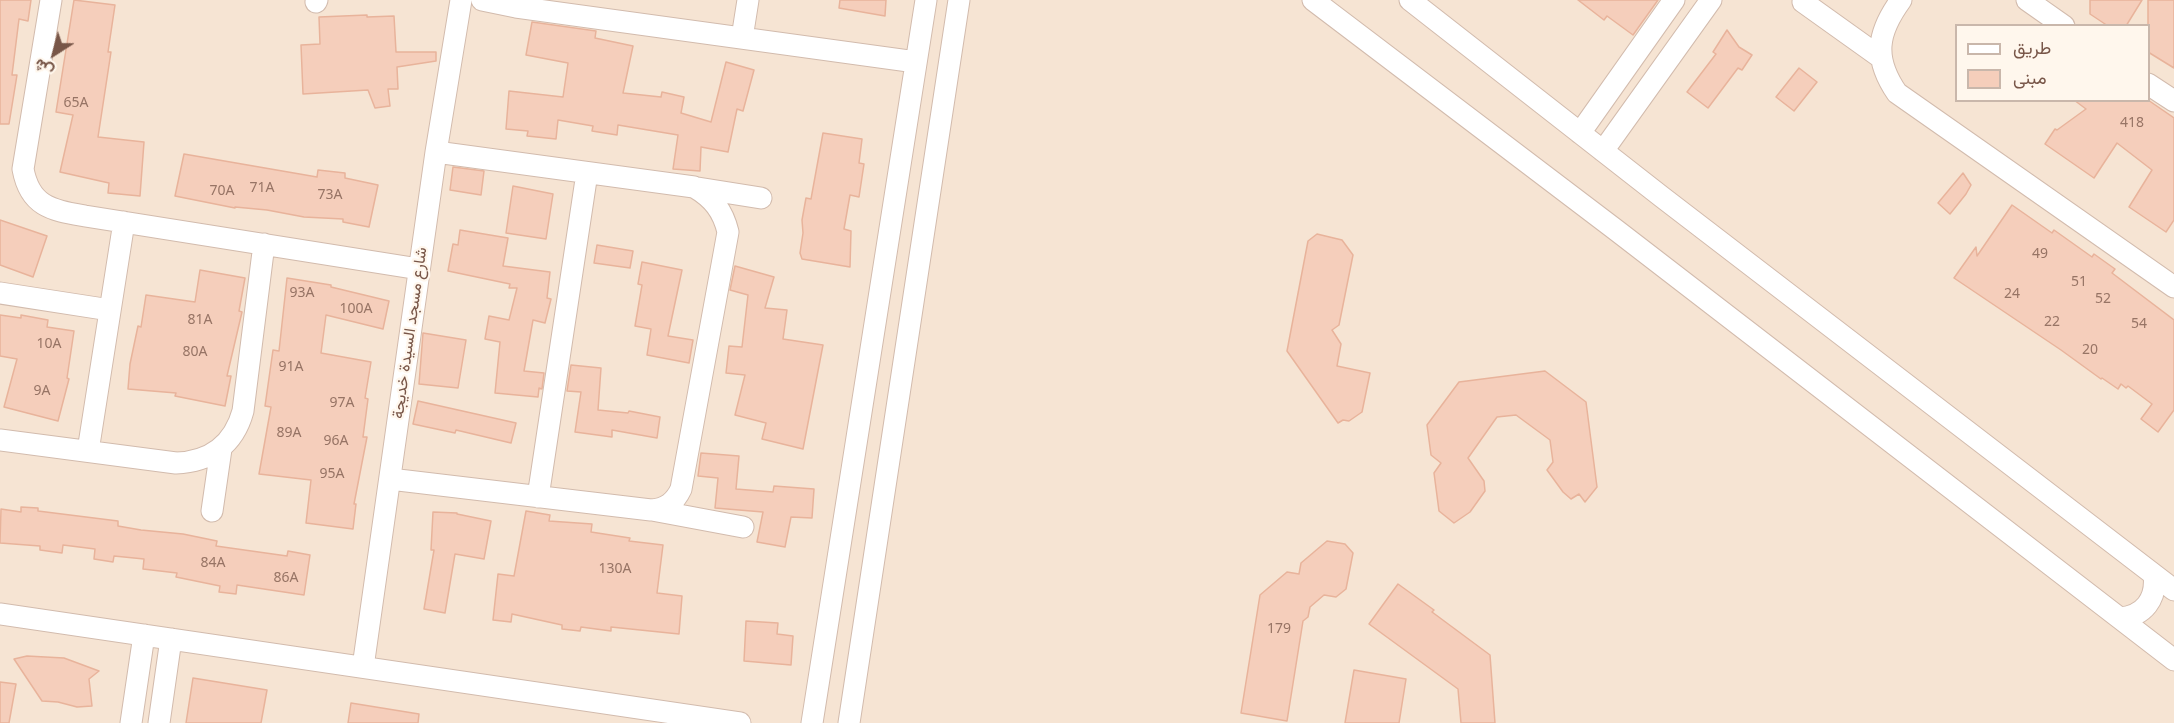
<!DOCTYPE html>
<meta charset="utf-8">
<style>
body{margin:0}
#map{position:relative;width:2174px;height:723px;overflow:hidden;background:#fef3e5;font-family:"Noto Sans",Vazirmatn,sans-serif}
canvas{display:block}
.legend{position:absolute;left:1955px;top:24px;width:195px;height:78px;box-sizing:border-box;background:#fff7ed;border:2px solid #c9b7ab;margin:0;padding:8px 10px;list-style:none;font-size:18px;color:#785648}
.legend li{display:flex;align-items:center;gap:12px;height:30px}
.legend b{width:30px;border:2px solid #c9b7ab}
.north{position:absolute;left:24px;top:24px;width:60px;height:60px;-webkit-text-stroke:4px #fff7ed;paint-order:stroke;rotate:216deg;font-size:16px;font-weight:700;line-height:24px;text-align:center;color:#785648}
.north::after{content:'';display:block;margin:auto;width:21px;height:27px;background:#785648;clip-path:polygon(50% 0,100% 100%,50% 72%,0 100%)}
</style>
<div id="map">
<canvas width="2174" height="723"></canvas>
<ul class="legend">
<li><b style="height:8px;background:#fff"></b>طريق</li>
<li><b style="height:16px;background:#f5cebb"></b>مبنى</li>
</ul>
<div class="north">ش</div>
</div>
<script>
const g = document.querySelector('canvas').getContext('2d');
g.lineJoin = 'round';
function paint(path, color) {
  g.fillStyle = color;
  g.fill(path, 'evenodd');
}
function strokePath(path, color, width, dash) {
  g.strokeStyle = color;
  g.lineWidth = width;
  g.lineCap = dash ? 'butt' : 'round';
  g.setLineDash(dash || []);
  g.stroke(path);
}
function write(font, color, halo, rows, align = 'center') {
  g.font = font + ' "Noto Sans",Vazirmatn,sans-serif';
  g.lineWidth = 4.5;
  g.setLineDash([]);
  g.textBaseline = 'middle';
  g.strokeStyle = halo;
  g.fillStyle = color;
  for (const [text, x, y, turn = 0] of rows) {
    g.save();
    g.translate(x, y);
    g.rotate((+turn || 0) * Math.PI / 180);
    g.textAlign = isNaN(turn) ? turn : align;
    if (halo) g.strokeText(text, 0, 0);
    g.fillText(text, 0, 0);
    g.restore();
  }
}
const residential = new Path2D(`
 M 0,0 L 2174,0 L 2174,723 L 0,723 ZM 1956,26 L 2148,26 L 2148,100 L 1956,100 Z`);
const building = new Path2D(`
 M 0,0 L 31,0 L 28,21 L 19,19 L 12,75 L 17,75 L 9,124 L 0,124 Z
 M 74,0 L 115,5 L 108,52 L 111,52 L 98,137 L 144,142 L 140,196 L 108,193 L 109,183 L 60,172 L 73,115 L 56,112 Z
 M 840,0 L 886,0 L 885,16 L 839,8 Z
 M 1578,0 L 1658,0 L 1633,35 L 1607,16 L 1604,20 Z
 M 2090,0 L 2142,0 L 2126,26 L 2108,26 L 2090,14 Z
 M 2148,0 L 2174,0 L 2174,68 L 2148,52 Z
 M 367,15 L 367,17 L 394,16 L 396,52 L 436,52 L 436,61 L 397,67 L 398,89 L 388,89 L 390,106 L 375,108 L 368,90 L 303,94 L 301,45 L 320,44 L 319,17 Z
 M 532,22 L 596,31 L 595,38 L 633,46 L 623,93 L 661,97 L 662,92 L 684,97 L 681,113 L 711,122 L 726,62 L 754,70 L 743,111 L 737,109 L 728,152 L 701,147 L 700,171 L 673,169 L 678,135 L 618,125 L 617,135 L 592,131 L 593,126 L 558,120 L 556,139 L 527,136 L 528,131 L 506,129 L 509,91 L 563,97 L 568,63 L 526,55 Z
 M 1727,30 L 1739,47 L 1752,55 L 1742,70 L 1738,68 L 1708,108 L 1687,92 L 1716,54 L 1713,52 Z
 M 1799,68 L 1817,82 L 1794,111 L 1776,97 Z
 M 2074,100 L 2148,100 L 2174,118 L 2174,220 L 2166,232 L 2129,207 L 2152,170 L 2117,143 L 2094,178 L 2045,144 L 2055,129 L 2057,130 L 2086,109 Z
 M 823,133 L 862,139 L 859,163 L 864,164 L 859,197 L 850,195 L 844,229 L 851,231 L 850,267 L 802,259 L 800,253 L 803,233 L 802,220 L 806,198 L 811,199 Z
 M 184,154 L 317,177 L 318,170 L 345,173 L 345,178 L 378,185 L 369,227 L 343,222 L 343,219 L 304,217 L 267,210 L 235,207 L 235,208 L 175,196 Z
 M 453,167 L 484,171 L 481,195 L 450,190 Z
 M 1963,173 L 1971,185 L 1966,194 L 1950,214 L 1938,203 Z
 M 513,186 L 553,194 L 546,239 L 506,233 Z
 M 2012,205 L 2052,233 L 2054,230 L 2092,257 L 2094,254 L 2115,269 L 2112,273 L 2174,320 L 2174,410 L 2158,432 L 2141,419 L 2152,404 L 2128,386 L 2126,388 L 2121,384 L 2118,389 L 2102,378 L 2101,379 L 2061,350 L 1954,278 L 1976,247 L 1977,256 Z
 M 0,220 L 47,236 L 33,277 L 0,265 Z
 M 460,230 L 508,238 L 503,266 L 550,272 L 547,298 L 551,299 L 545,323 L 533,320 L 524,371 L 544,373 L 542,389 L 539,388 L 538,397 L 495,393 L 500,342 L 485,339 L 489,316 L 509,320 L 517,288 L 509,288 L 510,284 L 448,271 L 453,244 L 458,245 Z
 M 1317,234 L 1342,240 L 1353,255 L 1339,325 L 1332,330 L 1341,344 L 1337,366 L 1370,373 L 1362,412 L 1349,421 L 1343,420 L 1338,423 L 1287,351 L 1308,241 Z
 M 597,245 L 633,251 L 630,268 L 594,263 Z
 M 642,262 L 682,270 L 668,336 L 693,340 L 689,363 L 647,355 L 651,329 L 635,326 L 642,285 L 638,284 Z
 M 735,266 L 774,277 L 765,308 L 787,310 L 783,339 L 823,345 L 803,449 L 762,439 L 766,423 L 735,415 L 745,375 L 726,373 L 729,346 L 742,347 L 748,295 L 730,290 Z
 M 200,270 L 245,278 L 239,311 L 242,312 L 227,376 L 231,376 L 225,406 L 175,396 L 176,393 L 128,389 L 130,364 L 138,326 L 141,327 L 146,295 L 195,302 Z
 M 287,278 L 331,285 L 331,287 L 389,301 L 383,329 L 326,315 L 321,353 L 371,362 L 365,398 L 368,399 L 363,437 L 367,437 L 354,504 L 356,504 L 353,529 L 306,523 L 311,480 L 259,474 L 271,407 L 265,406 L 273,350 L 279,351 Z
 M 0,315 L 21,318 L 21,315 L 48,320 L 47,327 L 74,331 L 67,378 L 69,379 L 58,421 L 4,407 L 17,359 L 0,356 Z
 M 423,333 L 466,340 L 458,388 L 419,384 Z
 M 571,365 L 601,368 L 598,410 L 628,413 L 629,411 L 660,417 L 657,438 L 612,430 L 612,437 L 575,432 L 581,392 L 567,391 Z
 M 1545,371 L 1586,402 L 1597,487 L 1585,502 L 1579,494 L 1571,499 L 1563,492 L 1547,470 L 1553,462 L 1550,440 L 1516,415 L 1497,417 L 1468,458 L 1484,481 L 1485,491 L 1470,512 L 1454,523 L 1439,511 L 1434,473 L 1441,463 L 1431,455 L 1427,425 L 1459,382 Z
 M 418,401 L 516,423 L 511,443 L 456,430 L 455,433 L 413,424 Z
 M 701,453 L 739,456 L 736,489 L 773,492 L 774,486 L 814,489 L 812,518 L 791,517 L 785,547 L 757,542 L 763,512 L 715,508 L 718,478 L 698,476 Z
 M 21,507 L 38,508 L 38,511 L 118,521 L 118,526 L 141,530 L 183,534 L 217,541 L 216,546 L 287,556 L 288,551 L 310,555 L 304,595 L 237,585 L 236,594 L 219,592 L 220,586 L 176,577 L 177,573 L 143,569 L 144,559 L 114,556 L 113,562 L 94,559 L 95,549 L 63,545 L 62,553 L 40,550 L 40,546 L 0,543 L 1,509 L 21,512 Z
 M 526,511 L 550,515 L 549,521 L 592,524 L 591,532 L 630,538 L 629,541 L 663,545 L 657,593 L 682,596 L 679,634 L 611,627 L 611,631 L 581,627 L 580,631 L 562,629 L 562,625 L 512,614 L 511,622 L 493,620 L 498,574 L 514,576 Z
 M 433,512 L 457,513 L 457,514 L 491,521 L 484,559 L 455,554 L 445,613 L 424,609 L 434,550 L 431,550 Z
 M 1327,541 L 1345,544 L 1353,553 L 1346,589 L 1336,597 L 1324,595 L 1310,607 L 1308,617 L 1303,621 L 1287,721 L 1241,713 L 1260,595 L 1287,572 L 1299,574 L 1301,563 Z
 M 1398,584 L 1434,610 L 1432,612 L 1490,655 L 1495,723 L 1461,723 L 1458,689 L 1369,624 Z
 M 746,621 L 778,623 L 777,634 L 793,636 L 791,665 L 744,661 Z
 M 27,656 L 64,658 L 99,671 L 89,679 L 92,706 L 77,707 L 58,702 L 42,701 L 14,659 Z
 M 1354,670 L 1406,679 L 1399,723 L 1345,723 Z
 M 193,678 L 267,690 L 261,723 L 186,723 Z
 M 0,682 L 16,684 L 9,723 L 0,723 Z
 M 351,703 L 419,714 L 418,723 L 348,723 Z`);
const minor = new Path2D(`
 M 51,0 L 23,169 C 30,207 52,210 85,216 L 419,269
 M 482,0 L 516,7 L 916,62
 M 1313,0 L 1616,230 L 2174,660
 M 1410,0 L 1662,197 L 2174,590
 M 1901,0 C 1877,33 1873,58 1897,93 L 2174,287
 M 2027,0 L 2064,26
 M 316,2 L 317,0
 M 1803,2 L 1880,57
 M 742,38 L 748,0
 M 2148,84 L 2174,101
 M 1580,133 L 1674,0
 M 1603,151 L 1711,0
 M 698,188 L 761,198
 M 0,293 L 110,310
 M 0,440 L 176,463 C 210,462 234,444 243,411 L 264,244
 M 88,451 L 124,222
 M 390,479 L 651,510 C 666,509 675,502 681,489 L 728,232 C 723,211 713,198 694,187 L 436,152
 M 538,497 L 587,173
 M 652,510 L 743,527
 M 212,511 L 221,449
 M 0,614 L 740,723
 M 2120,618 C 2144,616 2157,599 2154,575
 M 363,667 L 436,152 L 461,0
 M 131,723 L 144,635
 M 159,723 L 171,639
 M 812,723 L 926,0
 M 849,723 L 959,0`);
const numberNames = [
 ["65A",76,103],
 ["418",2132,123],
 ["71A",262,188],
 ["70A",222,191],
 ["73A",330,195],
 ["49",2040,254],
 ["51",2079,282],
 ["93A",302,293],
 ["24",2012,294],
 ["52",2103,299],
 ["100A",356,309],
 ["81A",200,320],
 ["22",2052,322],
 ["54",2139,324],
 ["10A",49,344],
 ["20",2090,350],
 ["80A",195,352],
 ["91A",291,367],
 ["9A",42,391],
 ["97A",342,403],
 ["89A",289,433],
 ["96A",336,441],
 ["95A",332,474],
 ["84A",213,563],
 ["130A",615,569],
 ["86A",286,578],
 ["179",1279,629]
];
const streetNames = [
 ["شارع مسجد السيدة خديجة",410,333,-82]
];
paint(residential, '#f6e4d3');
paint(building, '#f5cebb');
strokePath(building, '#e8b39b', 1.5);
strokePath(minor, '#d2bbad', 23);
strokePath(minor, '#fff', 21);
write('14px', '#977465', null, numberNames);
write('16px', '#785648', '#fff7ed', streetNames);
</script>
